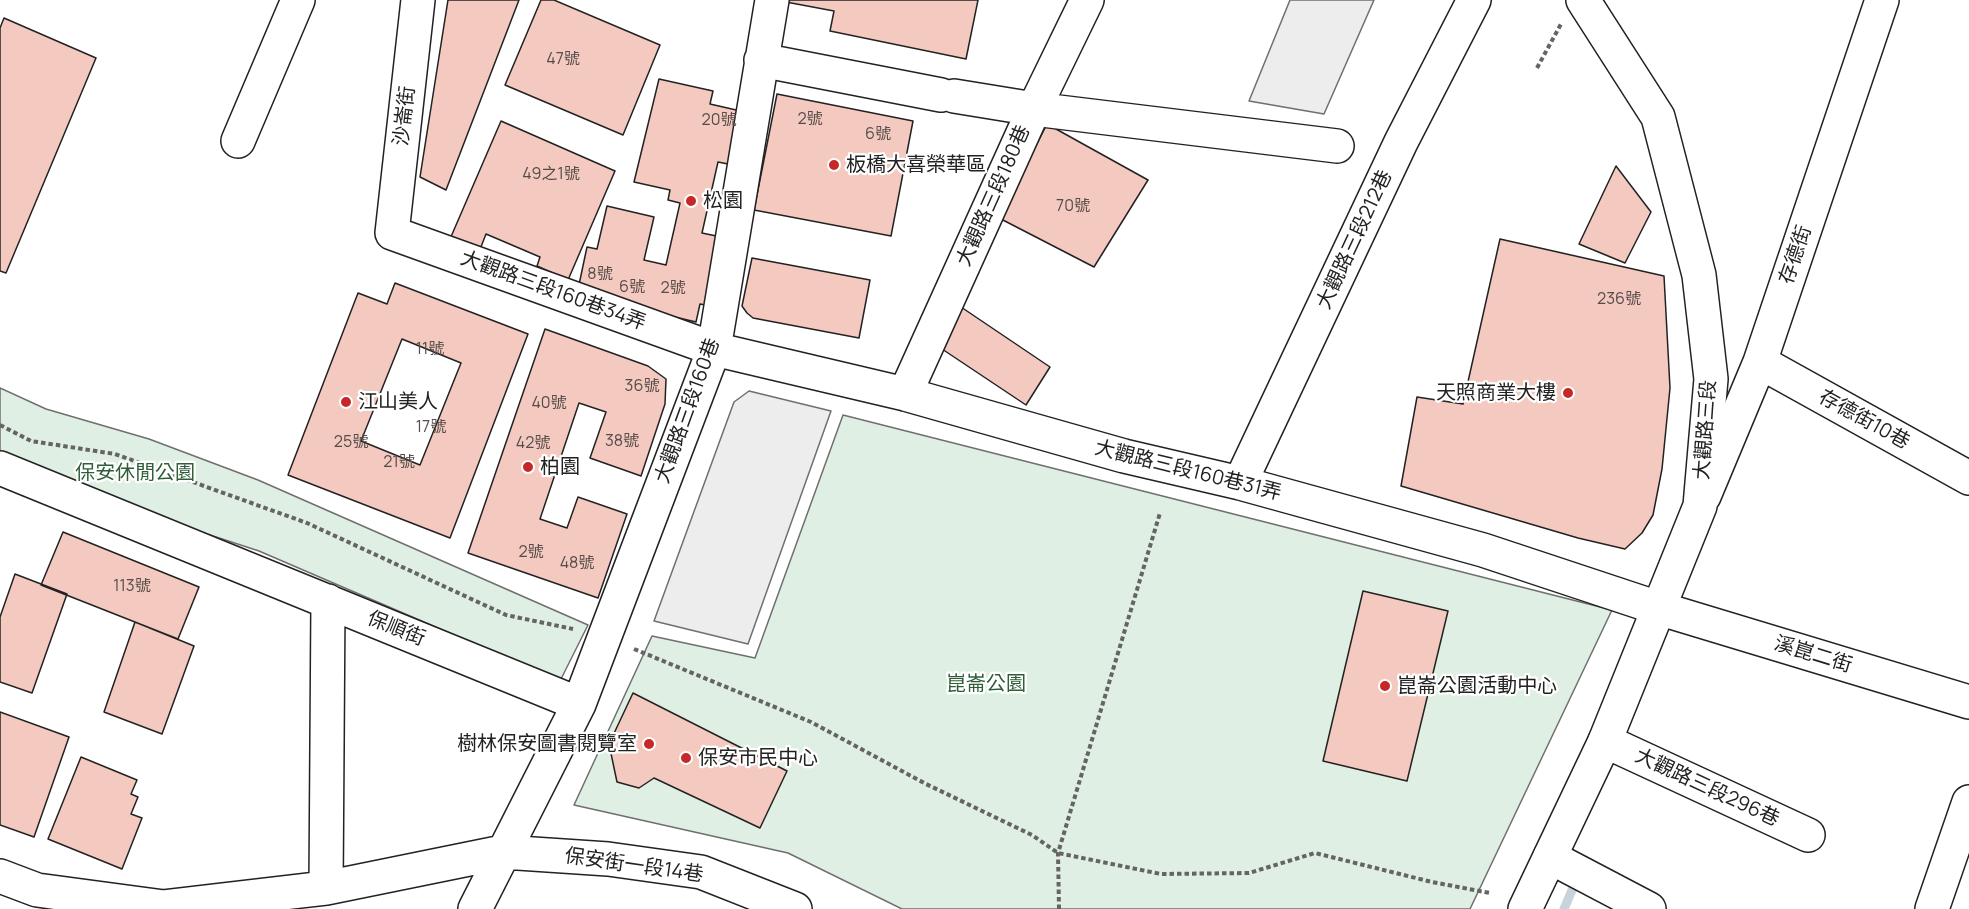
<!DOCTYPE html>
<meta charset="utf-8">
<style>
body{margin:0}
canvas{display:block;background:#fff}
</style>
<canvas width="1969" height="909"></canvas>
<script>
const g = document.querySelector('canvas').getContext('2d');
g.lineJoin = 'round';
function paint(path, color) {
  g.fillStyle = color;
  g.fill(path, 'evenodd');
}
function strokePath(path, color, width, dash) {
  g.strokeStyle = color;
  g.lineWidth = width;
  g.lineCap = dash ? 'butt' : 'round';
  g.setLineDash(dash || []);
  g.stroke(path);
}
function write(font, color, halo, rows, align = 'center') {
  g.font = font + ' Manrope,"Noto Sans TC",sans-serif';
  g.lineWidth = 4.5;
  g.setLineDash([]);
  g.textBaseline = 'middle';
  g.strokeStyle = halo;
  g.fillStyle = color;
  for (const [text, x, y, turn = 0] of rows) {
    g.save();
    g.translate(x, y);
    g.rotate((+turn || 0) * Math.PI / 180);
    g.textAlign = isNaN(turn) ? turn : align;
    if (halo) g.strokeText(text, 0, 0);
    g.fillText(text, 0, 0);
    g.restore();
  }
}
const green = new Path2D(`
 M 0,388 L 46,409 L 149,439 L 258,480 L 588,625 L 559,683 L 461,638 L 259,551 L 72,490 L 0,455 Z
 M 843,415 L 1612,610 L 1470,909 L 902,909 L 788,853 L 574,805 L 652,636 L 755,658 Z`);
const parking = new Path2D(`
 M 1290,0 L 1374,0 L 1324,114 L 1249,101 Z
 M 749,391 L 831,411 L 748,644 L 654,621 L 734,402 Z`);
const stream = new Path2D(`
 M 1564,909 L 1575,883`);
const building = new Path2D(`
 M 448,0 L 519,0 L 446,190 L 420,177 Z
 M 541,0 L 554,0 L 660,45 L 623,135 L 505,85 Z
 M 787,0 L 978,0 L 966,59 L 830,31 L 834,11 L 786,2 Z
 M 4,18 L 96,58 L 6,273 L 0,271 L 0,28 Z
 M 659,79 L 713,91 L 710,104 L 745,112 L 733,165 L 718,162 L 702,233 L 726,238 L 710,306 L 700,304 L 696,322 L 577,294 L 587,247 L 597,249 L 607,206 L 654,217 L 644,260 L 666,265 L 680,203 L 668,200 L 670,190 L 634,182 Z
 M 777,94 L 913,121 L 891,236 L 754,210 Z
 M 501,121 L 615,171 L 568,280 L 537,266 L 540,257 L 486,234 L 479,252 L 450,239 Z
 M 1047,124 L 1148,180 L 1094,267 L 999,218 Z
 M 1616,166 L 1651,212 L 1625,263 L 1579,244 Z
 M 1500,239 L 1664,276 L 1670,388 L 1662,469 L 1653,515 L 1642,533 L 1625,549 L 1578,538 L 1401,486 L 1417,397 L 1463,404 Z
 M 752,258 L 870,280 L 859,338 L 753,318 L 747,313 L 742,306 Z
 M 395,283 L 528,334 L 450,538 L 288,475 L 358,293 L 387,304 ZM 402,339 L 461,363 L 420,465 L 361,441 Z
 M 961,307 L 1050,367 L 1026,405 L 936,345 Z
 M 545,329 L 648,366 L 666,379 L 665,404 L 641,476 L 590,458 L 606,412 L 579,403 L 540,519 L 567,528 L 578,497 L 627,514 L 598,598 L 468,553 Z
 M 63,532 L 199,587 L 178,639 L 41,585 Z
 M 15,574 L 67,594 L 32,693 L 0,682 L 0,617 Z
 M 1363,591 L 1448,611 L 1407,781 L 1323,761 Z
 M 135,622 L 194,646 L 162,734 L 104,712 Z
 M 633,693 L 787,771 L 760,828 L 654,778 L 639,788 L 617,782 L 609,744 Z
 M 0,712 L 69,737 L 34,837 L 0,825 Z
 M 81,757 L 137,780 L 131,794 L 138,797 L 131,814 L 142,818 L 122,869 L 48,839 Z`);
const path = new Path2D(`
 M 1537,68 L 1561,24
 M 0,425 L 31,441 L 115,454 L 307,523 L 506,615 L 573,629
 M 634,649 L 811,722 L 926,784 L 1032,835 L 1058,853 L 1161,874 L 1249,873 L 1315,853 L 1432,882 L 1490,893
 M 1059,909 L 1058,853 L 1160,513`);
const minor = new Path2D(`
 M 418,0 L 392,233 L 714,349 L 905,394 L 1124,456 L 1240,483 L 1483,550 L 1658,608 L 1969,702
 M 761,60 L 941,95
 M 954,96 L 1034,109 L 1337,146
 M 238,141 L 298,0
 M 1760,362 L 1969,478
 M 905,394 L 1034,109 L 1087,0
 M 0,468 L 579,704
 M 1240,483 L 1401,142 L 1474,0
 M 1704,496 L 1760,362 L 1882,0
 M 1605,741 L 1808,835
 M 1550,857 L 1649,909
 M 0,876 L 37,890 L 164,907 L 326,888 L 503,852 L 608,859 L 701,872 L 795,909
 M 326,888 L 328,601
 M 475,909 L 579,704 L 714,349 L 772,0
 M 1932,909 L 1969,802`);
const major = new Path2D(`
 M 1525,909 L 1605,741 L 1700,506 L 1711,379 L 1699,275 L 1658,117 L 1583,0`);
const markers = [
 [834,165,6,"#c62828"],
 [691,201,6,"#c62828"],
 [1568,393,6,"#c62828"],
 [346,402,6,"#c62828"],
 [528,467,6,"#c62828"],
 [1385,686,6,"#c62828"],
 [649,744,6,"#c62828"],
 [686,758,6,"#c62828"]
];
const numberNames = [
 ["47號",563,60],
 ["2號",810,120],
 ["20號",719,121],
 ["6號",878,135],
 ["49之1號",551,175],
 ["70號",1073,207],
 ["8號",600,275],
 ["6號",632,288],
 ["2號",673,289],
 ["236號",1619,300],
 ["11號",430,350],
 ["36號",642,387],
 ["40號",549,404],
 ["17號",431,428],
 ["38號",622,442],
 ["25號",351,443],
 ["42號",533,444],
 ["21號",399,463],
 ["2號",531,553],
 ["48號",577,564],
 ["113號",132,587]
];
const streetNames = [
 ["沙崙街",405,116,-83],
 ["大觀路三段180巷",994,196,-66],
 ["大觀路三段212巷",1355,240,-65],
 ["存德街",1796,255,-71],
 ["大觀路三段160巷34弄",553,291,20],
 ["大觀路三段160巷",688,411,-70],
 ["存德街10巷",1864,420,29],
 ["大觀路三段",1706,430,-86],
 ["大觀路三段160巷31弄",1188,471,14],
 ["保順街",396,629,22],
 ["溪崑二街",1813,655,17],
 ["大觀路三段296巷",1707,788,25],
 ["保安街一段14巷",634,866,8]
];
const poiNames = [
 ["板橋大喜榮華區",846,165],
 ["松園",703,201],
 ["天照商業大樓",1556,393,"right"],
 ["江山美人",358,402],
 ["柏園",540,467],
 ["崑崙公園活動中心",1397,686],
 ["樹林保安圖書閱覽室",637,744,"right"],
 ["保安市民中心",698,758]
];
const parkNames = [
 ["保安休閒公園",135,473],
 ["崑崙公園",986,684]
];
paint(green, '#e0efe3');
strokePath(green, '#6f6f6f', 1.5);
paint(parking, '#ededed');
strokePath(parking, '#6f6f6f', 1.5);
strokePath(stream, '#c7d3dd', 9);
paint(building, '#f3c9c0');
strokePath(building, '#222', 1.5);
strokePath(minor, '#222', 36);
strokePath(major, '#222', 36);
strokePath(path, '#646464', 4, [4.5, 3]);
strokePath(minor, '#fff', 33);
strokePath(major, '#fff', 33);
for (const [x, y, r, color] of markers) {
  const dot = new Path2D();
  dot.arc(x, y, r, 0, 2 * Math.PI);
  g.fillStyle = color;
  g.fill(dot);
  strokePath(dot, '#fff', 2);
}
write('16px', '#564c4a', null, numberNames);
write('20px', '#222', '#fff', streetNames);
write('20px', '#222', '#fff', poiNames, 'left');
write('20px', '#2f5e38', '#fff', parkNames);
</script>
